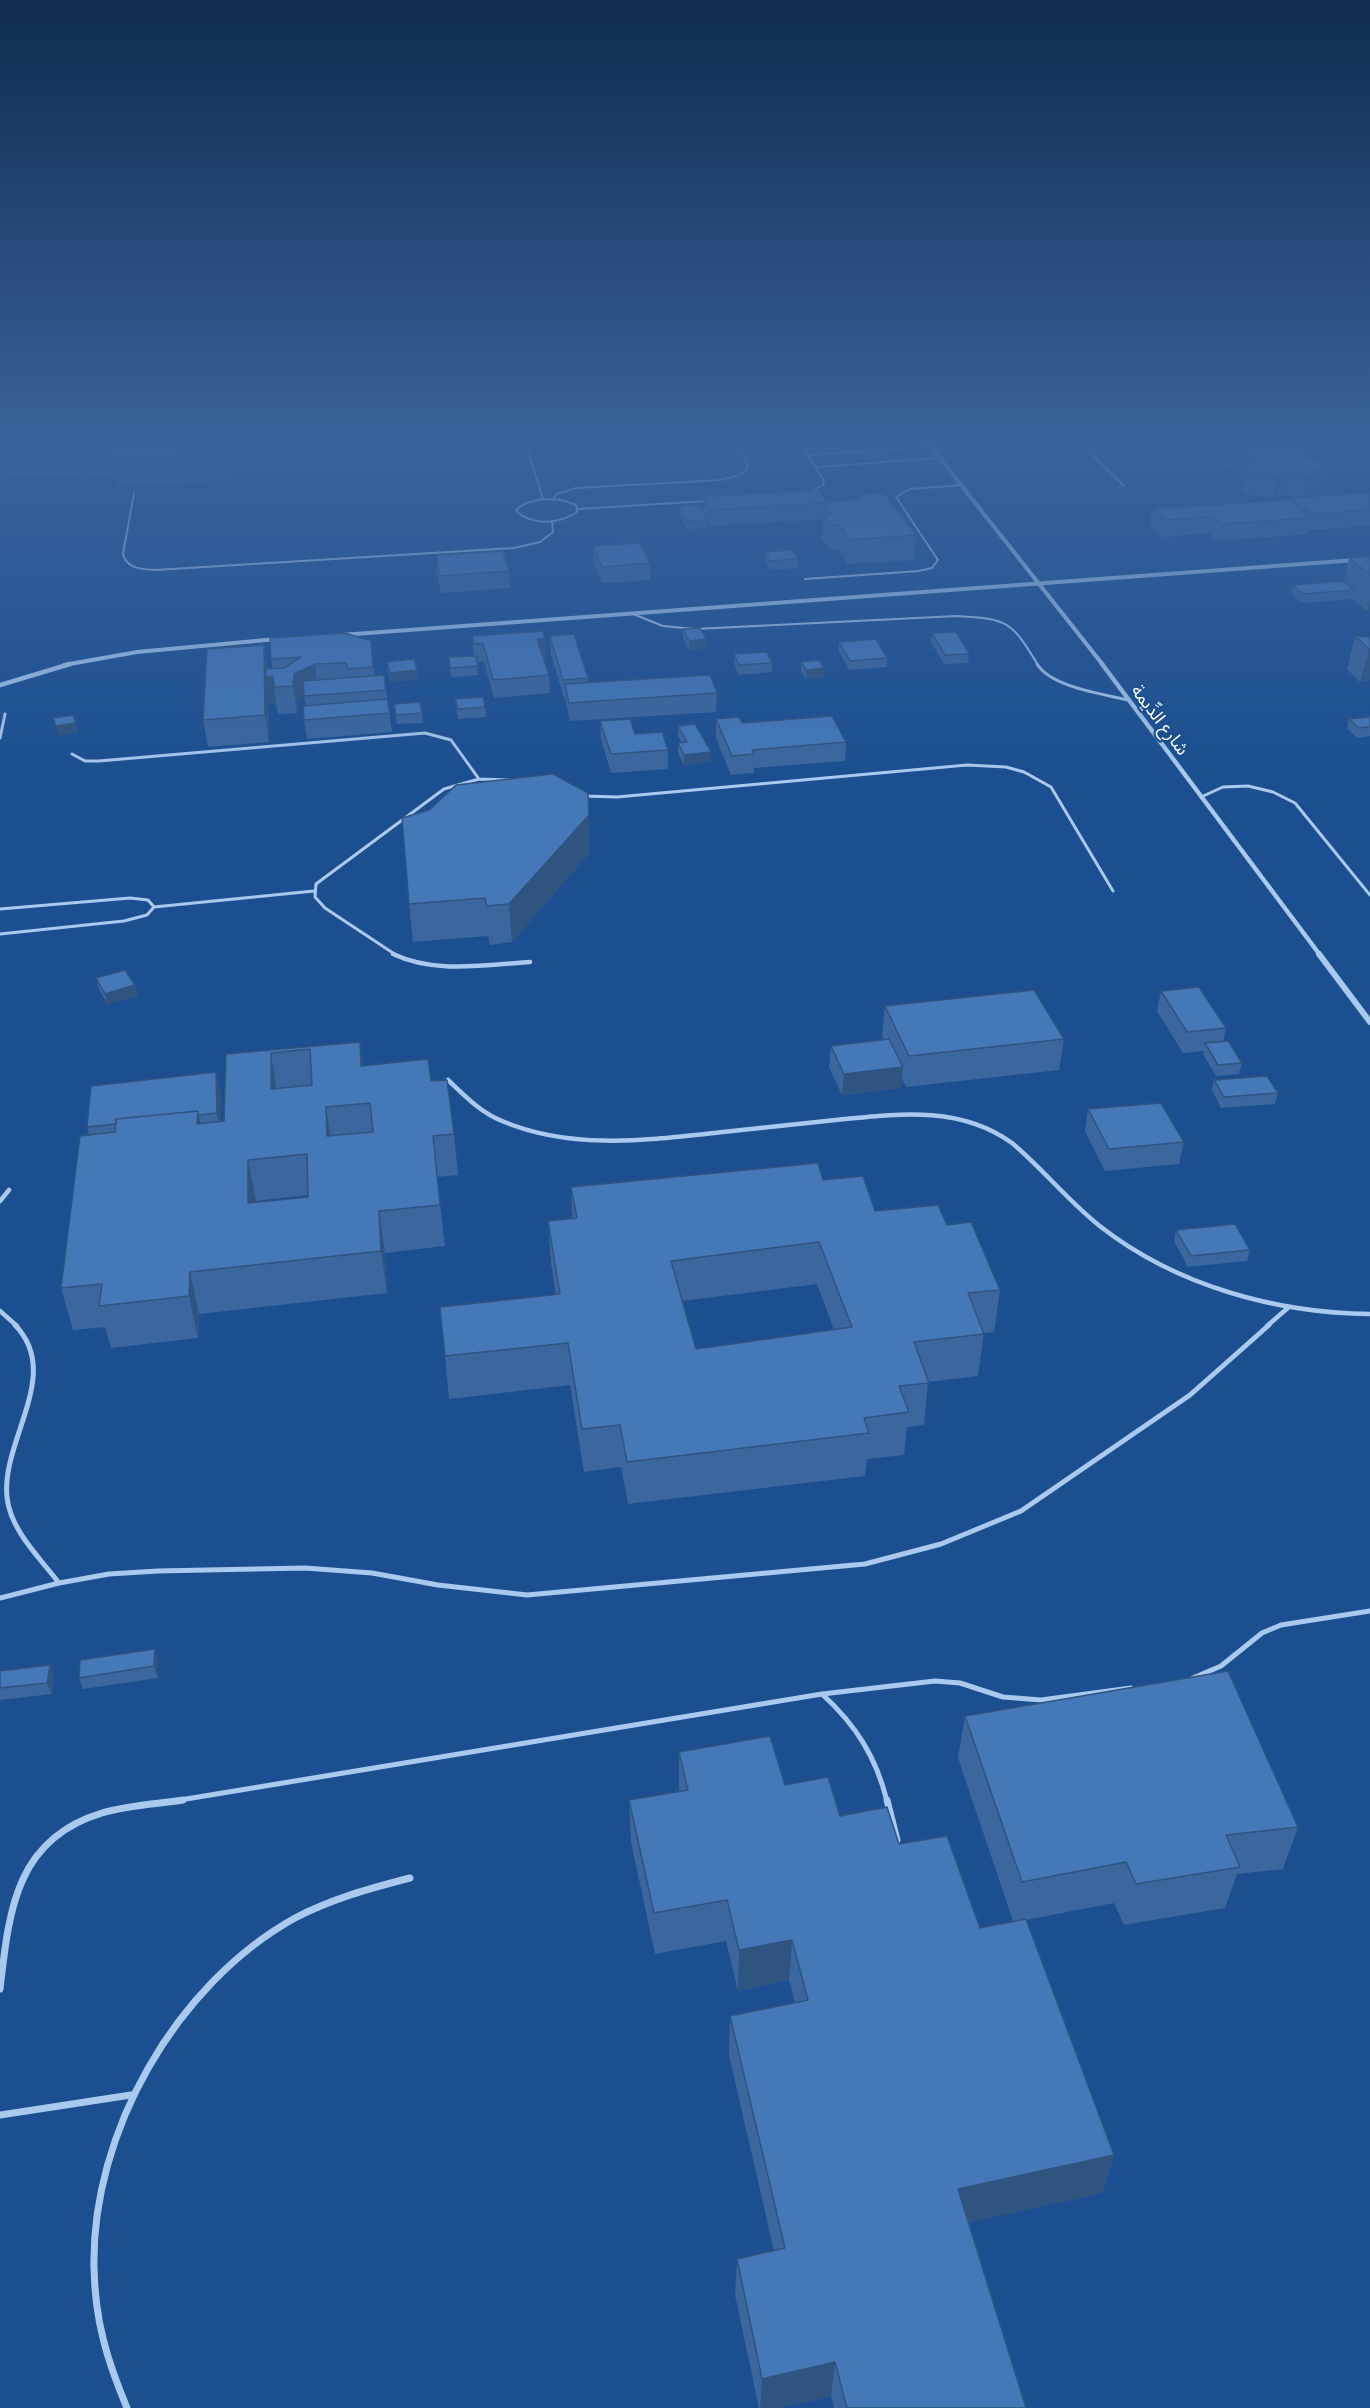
<!DOCTYPE html>
<meta charset="utf-8">
<style>
body{margin:0}
canvas{display:block;background:#1b4f8f}
</style>
<canvas width="1370" height="2408"></canvas>
<script>
const g = document.querySelector('canvas').getContext('2d');
g.lineJoin = 'round';
function strokePath(path, color, width, dash) {
  g.strokeStyle = color;
  g.lineWidth = width;
  g.lineCap = dash ? 'butt' : 'round';
  g.setLineDash(dash || []);
  g.stroke(path);
}
function paint(path, color) {
  g.fillStyle = color;
  g.fill(path, 'evenodd');
}
function write(font, color, halo, rows, align = 'center') {
  g.font = font + ' "Golos Text","Noto Sans Arabic",sans-serif';
  g.lineWidth = 4.5;
  g.setLineDash([]);
  g.textBaseline = 'middle';
  g.strokeStyle = halo;
  g.fillStyle = color;
  for (const [text, x, y, turn = 0] of rows) {
    g.save();
    g.translate(x, y);
    g.rotate((+turn || 0) * Math.PI / 180);
    g.textAlign = isNaN(turn) ? turn : align;
    if (halo) g.strokeText(text, 0, 0);
    g.fillText(text, 0, 0);
    g.restore();
  }
}
const serviceFar4 = new Path2D(`
 M 346,438 C 380,448 415,454 448,438
 M 524,438 L 543,499
 M 797,438 L 824,481 L 823,485 L 811,492
 M 872,438 L 890,461
 M 1075,438 L 1124,486
 M 808,455 L 931,447
 M 816,467 L 940,458
 M 134,493 L 123,554 C 127,569 141,569 155,570 L 514,548 L 540,542 L 553,532 L 552,521
 M 543,499 L 562,500 L 576,505 L 577,512 C 559,524 534,526 517,512 L 517,509 L 526,503 Z
 M 553,499 L 557,494 L 576,488 L 720,480 L 737,476 L 747,470 L 748,466 L 733,438
 M 578,509 L 707,501
 M 805,579 L 919,571 L 932,568 L 938,560 L 896,497 L 910,489 L 963,485
 M 633,614 L 663,626 L 695,629 L 957,616 C 1009,619 1011,621 1038,665`);
const serviceFar3 = new Path2D(`
 M 1037,664 C 1051,687 1103,694 1128,700
 M 0,738 L 5,714
 M 72,754 L 85,761 L 99,761 L 425,733 L 451,740 L 479,779
 M 583,796 L 617,797 L 967,765 L 1006,767 L 1024,772 L 1051,787 L 1113,891
 M 1201,797 L 1223,787 L 1248,786 L 1273,792 L 1295,803 L 1370,895
 M 154,907 L 314,891
 M 0,909 L 130,898 L 148,900 L 154,907 L 147,915 L 124,921 L 0,934
 M 396,955 L 325,908 L 315,897 L 316,884 L 444,789 L 479,779 L 511,780`);
const serviceFar2 = new Path2D(`
 M 393,954 C 435,974 484,965 530,962
 M 448,1080 C 465,1096 480,1112 502,1121 C 575,1152 655,1139 732,1131 C 769,1127 807,1123 845,1119 C 904,1113 962,1107 1012,1143 C 1043,1169 1069,1202 1101,1227 C 1177,1286 1276,1313 1370,1314
 M 0,1201 L 9,1190
 M 0,1311 L 17,1326
 M 1267,1326 L 1289,1307`);
const serviceFar1 = new Path2D(`
 M 15,1325 C 63,1374 1,1440 7,1497 C 10,1530 40,1558 59,1583
 M 0,1598 L 59,1583 L 109,1574 L 158,1571 L 305,1568 L 372,1573 L 438,1585 L 527,1595 L 865,1564 L 941,1544 L 1021,1511 L 1190,1395 L 1269,1325
 M 1193,1678 L 1221,1666 L 1262,1633 L 1281,1625 L 1370,1611
 M 822,1694 C 856,1725 876,1757 887,1801
 M 174,1801 L 822,1694 L 935,1681 L 960,1683 L 1003,1697 L 1041,1700 L 1131,1688`);
const service = new Path2D(`
 M 887,1800 L 897,1840
 M 0,1989 C 9,1912 15,1839 102,1813 C 128,1805 157,1804 183,1800
 M 0,2115 L 131,2095
 M 127,2408 C 107,2360 95,2321 94,2268 C 91,2133 176,1984 295,1918 C 331,1899 371,1888 410,1878`);
const minorFar2 = new Path2D(`
 M 924,438 L 1103,665
 M 341,635 L 1370,559
 M 64,665 L 137,652 L 277,639`);
const minorFar1 = new Path2D(`
 M 1102,664 L 1320,955
 M 0,685 L 70,664`);
const minor = new Path2D(`
 M 1319,954 L 1370,1022`);
const wall = new Path2D(`
 M 11,438 L 281,438 L 283,460 L 232,463 L 231,480 L 118,486 L 116,476 L 89,478 L 88,473 L 3,478 L 0,464 L 0,439 Z
 M 1256,439 L 1294,439 L 1293,446 L 1314,450 L 1312,460 L 1326,463 L 1321,486 L 1307,497 L 1370,493 L 1370,526 L 1308,530 L 1307,534 L 1218,541 L 1209,533 L 1162,537 L 1150,525 L 1152,509 L 1290,502 L 1291,498 L 1294,497 L 1278,494 L 1272,499 L 1242,493 L 1245,479 L 1239,478 L 1240,470 L 1208,464 L 1212,441 Z
 M 858,495 L 916,535 L 914,560 L 848,564 L 838,549 L 830,550 L 822,538 L 823,519 L 710,526 L 707,521 L 707,528 L 686,529 L 679,514 L 679,506 L 703,511 L 703,497 L 827,502 L 857,500 Z
 M 593,546 L 650,563 L 650,580 L 602,583 L 593,562 Z
 M 765,552 L 798,559 L 798,568 L 770,570 L 765,560 Z
 M 436,555 L 509,571 L 510,588 L 441,593 L 437,572 Z
 M 1370,556 L 1370,611 L 1367,611 L 1353,599 L 1302,603 L 1292,594 L 1293,585 L 1344,581 L 1349,558 Z
 M 683,629 L 706,639 L 706,648 L 689,650 L 683,638 Z
 M 932,633 L 969,654 L 968,663 L 944,664 L 931,642 Z
 M 472,636 L 546,656 L 543,657 L 549,675 L 550,693 L 494,698 L 484,661 L 477,662 L 478,675 L 451,677 L 449,657 L 474,656 Z
 M 550,636 L 588,678 L 588,683 L 717,693 L 716,712 L 570,721 L 566,703 L 565,698 L 564,698 L 551,654 Z
 M 1355,636 L 1370,637 L 1370,680 L 1360,682 L 1347,669 Z
 M 270,638 L 374,667 L 375,676 L 386,690 L 392,732 L 307,739 L 304,720 L 306,705 L 304,697 L 298,700 L 297,713 L 278,714 L 276,703 L 270,704 L 268,695 L 269,742 L 208,747 L 203,720 L 264,645 L 268,669 L 272,668 Z
 M 839,642 L 887,658 L 887,667 L 849,670 L 839,651 Z
 M 734,654 L 772,663 L 772,672 L 739,675 L 734,663 Z
 M 387,662 L 418,679 L 391,682 L 388,671 Z
 M 801,662 L 824,677 L 806,679 L 801,671 Z
 M 455,699 L 485,707 L 486,717 L 458,719 Z
 M 394,704 L 422,713 L 423,723 L 397,724 Z
 M 1370,717 L 1370,736 L 1357,738 L 1347,728 L 1349,719 Z
 M 716,719 L 742,723 L 846,742 L 845,761 L 754,768 L 754,773 L 731,775 L 716,738 Z
 M 600,721 L 635,734 L 668,750 L 668,769 L 611,773 L 601,739 Z
 M 678,726 L 711,752 L 711,761 L 684,765 L 678,753 L 678,743 L 682,743 L 678,736 Z
 M 590,852 L 512,942 L 490,945 L 488,936 L 413,942 L 409,904 Z
 M 96,978 L 135,985 L 138,996 L 107,1004 L 99,989 Z
 M 1161,991 L 1226,1028 L 1223,1042 L 1242,1063 L 1239,1074 L 1216,1076 L 1203,1054 L 1204,1051 L 1183,1053 L 1157,1011 Z
 M 885,1006 L 1064,1039 L 1059,1070 L 906,1087 L 902,1079 L 901,1088 L 842,1095 L 829,1067 L 831,1046 L 883,1039 L 882,1036 Z
 M 360,1042 L 363,1065 L 431,1081 L 454,1134 L 458,1175 L 437,1177 L 445,1246 L 385,1253 L 387,1293 L 199,1314 L 198,1338 L 111,1348 L 105,1327 L 73,1330 L 61,1288 L 89,1135 L 87,1127 L 221,1093 L 221,1122 L 224,1121 L 226,1054 ZM 308,1195 L 308,1197 L 256,1203 L 256,1201 Z
 M 1214,1080 L 1278,1093 L 1275,1104 L 1221,1108 L 1212,1090 Z
 M 1088,1109 L 1184,1142 L 1179,1164 L 1105,1171 L 1085,1131 Z
 M 823,1180 L 875,1211 L 947,1225 L 1000,1290 L 994,1332 L 984,1333 L 978,1376 L 928,1382 L 924,1425 L 907,1427 L 904,1455 L 867,1459 L 865,1476 L 628,1504 L 621,1467 L 584,1472 L 570,1385 L 449,1399 L 445,1356 L 556,1295 L 551,1263 L 548,1221 L 572,1218 L 571,1187 ZM 817,1284 L 834,1330 L 696,1349 L 682,1301 Z
 M 1176,1230 L 1250,1250 L 1247,1261 L 1188,1267 L 1174,1241 Z
 M 155,1649 L 158,1661 L 158,1678 L 83,1689 L 79,1678 Z
 M 50,1665 L 54,1677 L 52,1694 L 0,1700 L 0,1671 Z
 M 965,1716 L 1298,1827 L 1283,1869 L 1237,1874 L 1225,1908 L 1124,1925 L 1114,1903 L 1026,1920 L 1114,2155 L 1102,2193 L 969,2222 L 1026,2408 L 834,2408 L 831,2396 L 781,2408 L 759,2408 L 735,2295 L 737,2259 L 774,2251 L 729,2055 L 730,2016 L 795,2003 L 789,1980 L 738,1991 L 726,1941 L 655,1954 L 631,1842 L 629,1800 L 679,1791 L 679,1752 L 785,1785 L 840,1816 L 899,1844 L 980,1928 L 1013,1921 L 958,1758 Z`);
const shadedWall = new Path2D(`
 M 227,438 L 232,463 L 231,480 L 227,450 Z
 M 280,438 L 281,438 L 283,460 Z
 M 1294,439 L 1290,462 L 1287,445 Z
 M 1314,450 L 1309,473 L 1304,458 Z
 M 1326,463 L 1321,486 L 1303,499 L 1308,476 Z
 M 1283,471 L 1278,494 L 1272,499 L 1277,476 Z
 M 1370,600 L 1370,611 L 1367,611 Z
 M 545,638 L 546,656 L 538,657 L 537,639 Z
 M 706,639 L 706,648 L 689,650 L 689,641 Z
 M 371,641 L 374,667 L 376,694 L 373,667 Z
 M 264,645 L 268,671 L 273,676 L 274,687 L 276,703 L 270,704 L 268,695 L 269,742 L 265,715 Z
 M 1370,648 L 1370,680 L 1360,682 L 1369,649 Z
 M 315,664 L 318,690 L 304,696 L 304,697 L 298,700 L 297,713 L 293,686 L 294,674 Z
 M 824,668 L 824,677 L 806,679 L 806,670 Z
 M 417,670 L 418,679 L 391,682 L 390,673 Z
 M 76,723 L 78,733 L 58,736 L 56,726 Z
 M 711,752 L 711,761 L 684,765 L 684,755 Z
 M 589,815 L 590,852 L 512,942 L 509,904 Z
 M 135,985 L 138,996 L 107,1004 L 105,994 Z
 M 360,1042 L 366,1082 L 367,1106 L 361,1066 Z
 M 271,1053 L 277,1093 L 271,1089 Z
 M 903,1067 L 901,1088 L 842,1095 L 844,1074 Z
 M 216,1072 L 221,1093 L 221,1134 L 217,1113 Z
 M 326,1107 L 332,1148 L 327,1136 Z
 M 198,1111 L 206,1152 L 197,1124 Z
 M 248,1160 L 256,1201 L 256,1245 L 248,1203 Z
 M 379,1211 L 385,1253 L 387,1293 L 381,1251 Z
 M 190,1272 L 199,1314 L 198,1338 L 189,1296 Z
 M 155,1649 L 158,1661 L 158,1678 L 154,1666 Z
 M 50,1665 L 54,1677 L 52,1694 L 47,1683 Z
 M 792,1940 L 789,1980 L 738,1991 L 739,1950 Z
 M 1114,2155 L 1102,2193 L 950,2227 L 958,2189 Z
 M 835,2362 L 831,2396 L 781,2408 L 760,2408 L 762,2379 Z`);
const building = new Path2D(`
 M 11,438 L 227,438 L 227,450 L 112,457 L 114,447 L 83,448 L 84,444 L 0,449 L 0,439 Z
 M 1216,438 L 1252,438 L 1256,439 L 1258,438 L 1289,438 L 1294,439 L 1287,445 L 1314,450 L 1304,458 L 1326,463 L 1308,476 L 1283,471 L 1277,476 L 1246,470 L 1261,459 L 1243,455 L 1251,449 L 1212,441 Z
 M 819,490 L 827,502 L 823,502 L 824,503 L 710,510 L 703,497 Z
 M 884,493 L 916,535 L 849,540 L 839,525 L 831,525 L 823,514 L 831,514 L 823,502 L 861,500 L 858,495 Z
 M 1370,493 L 1370,510 L 1310,514 L 1291,498 Z
 M 1288,500 L 1310,518 L 1221,524 L 1212,517 L 1165,520 L 1152,509 Z
 M 700,505 L 707,520 L 686,521 L 679,506 Z
 M 640,543 L 650,563 L 602,567 L 593,546 Z
 M 793,550 L 798,559 L 770,561 L 765,552 Z
 M 503,551 L 509,571 L 440,576 L 436,555 Z
 M 1370,556 L 1370,575 L 1349,558 Z
 M 1344,581 L 1354,590 L 1303,594 L 1293,585 Z
 M 700,628 L 706,639 L 689,641 L 683,629 Z
 M 543,631 L 545,638 L 537,639 L 549,675 L 493,680 L 483,643 L 474,644 L 472,636 Z
 M 956,632 L 969,654 L 945,655 L 932,633 Z
 M 345,633 L 371,641 L 373,667 L 348,669 L 346,663 L 315,664 L 294,674 L 293,686 L 274,687 L 273,676 L 266,677 L 266,669 L 284,668 L 301,657 L 271,659 L 270,638 Z
 M 574,634 L 588,678 L 563,680 L 550,636 Z
 M 1355,636 L 1370,637 L 1370,648 L 1369,649 Z
 M 876,639 L 887,658 L 850,661 L 839,642 Z
 M 264,645 L 265,715 L 203,720 L 207,649 Z
 M 767,652 L 772,663 L 739,665 L 734,654 Z
 M 476,656 L 478,666 L 450,668 L 449,657 Z
 M 414,659 L 417,670 L 390,673 L 387,662 Z
 M 819,660 L 824,668 L 806,670 L 801,662 Z
 M 384,675 L 386,690 L 304,696 L 303,681 Z
 M 710,675 L 717,693 L 569,703 L 565,684 Z
 M 483,697 L 485,707 L 458,709 L 455,699 Z
 M 387,699 L 390,713 L 304,720 L 303,706 Z
 M 420,702 L 422,713 L 396,715 L 394,704 Z
 M 73,715 L 76,723 L 56,726 L 53,718 Z
 M 832,716 L 846,742 L 752,750 L 754,754 L 732,756 L 716,719 L 739,717 L 742,723 Z
 M 1370,717 L 1370,727 L 1359,728 L 1349,719 Z
 M 630,719 L 635,734 L 662,732 L 668,750 L 611,754 L 600,721 Z
 M 695,724 L 711,752 L 684,755 L 678,743 L 687,742 L 678,726 Z
 M 553,774 L 588,793 L 589,815 L 509,904 L 487,906 L 485,898 L 409,904 L 402,818 L 429,810 L 456,785 Z
 M 125,970 L 135,985 L 105,994 L 96,978 Z
 M 1199,987 L 1226,1028 L 1187,1032 L 1161,991 Z
 M 1034,990 L 1064,1039 L 909,1056 L 885,1006 Z
 M 889,1039 L 903,1067 L 844,1074 L 831,1046 Z
 M 1228,1041 L 1242,1063 L 1218,1065 L 1205,1043 Z
 M 360,1042 L 361,1066 L 428,1059 L 431,1081 L 447,1080 L 454,1134 L 433,1136 L 440,1205 L 379,1211 L 381,1251 L 190,1272 L 189,1296 L 99,1306 L 102,1284 L 61,1288 L 80,1136 L 115,1132 L 116,1119 L 198,1111 L 197,1124 L 224,1121 L 226,1054 ZM 310,1049 L 312,1085 L 271,1089 L 271,1053 ZM 370,1103 L 373,1132 L 327,1136 L 326,1107 ZM 307,1154 L 308,1197 L 248,1203 L 248,1160 Z
 M 216,1072 L 217,1113 L 198,1115 L 198,1111 L 116,1119 L 116,1124 L 87,1127 L 91,1086 Z
 M 1267,1076 L 1278,1093 L 1224,1097 L 1214,1080 Z
 M 1161,1103 L 1184,1142 L 1109,1149 L 1088,1109 Z
 M 818,1163 L 823,1180 L 863,1176 L 875,1211 L 938,1205 L 947,1225 L 971,1222 L 1000,1290 L 968,1293 L 984,1334 L 914,1342 L 929,1383 L 899,1386 L 909,1412 L 864,1418 L 869,1433 L 627,1462 L 620,1425 L 582,1429 L 568,1343 L 445,1356 L 440,1307 L 560,1294 L 548,1221 L 577,1218 L 571,1187 ZM 819,1242 L 852,1327 L 696,1349 L 671,1261 Z
 M 1235,1224 L 1250,1250 L 1191,1256 L 1176,1230 Z
 M 155,1649 L 154,1666 L 79,1678 L 80,1660 Z
 M 50,1665 L 47,1683 L 0,1688 L 0,1671 Z
 M 1228,1671 L 1298,1827 L 1226,1835 L 1240,1867 L 1136,1884 L 1126,1862 L 1022,1882 L 965,1716 Z
 M 770,1736 L 785,1785 L 828,1777 L 840,1816 L 887,1807 L 899,1844 L 947,1836 L 980,1928 L 1026,1919 L 1114,2155 L 958,2189 L 1026,2408 L 847,2408 L 835,2362 L 762,2379 L 737,2259 L 785,2248 L 730,2016 L 808,2000 L 792,1940 L 739,1950 L 727,1900 L 654,1913 L 629,1800 L 688,1790 L 679,1752 Z`);
const farStreetnames = [
 ["شارع الدِّيمة",1160,720,53]
];
strokePath(serviceFar4, '#a9c9ee', 2);
strokePath(serviceFar3, '#a9c9ee', 3);
strokePath(serviceFar2, '#a9c9ee', 4.5);
strokePath(serviceFar1, '#a9c9ee', 5);
strokePath(service, '#a9c9ee', 7);
strokePath(minorFar2, '#a9c9ee', 4);
strokePath(minorFar1, '#a9c9ee', 4.5);
strokePath(minor, '#a9c9ee', 6);
paint(wall, '#3a679d');
paint(shadedWall, '#305480');
paint(building, '#4478b7');
strokePath(building, '#305480', 1.5);
const sky = g.createLinearGradient(0, 0, 0, 775);
sky.addColorStop(0, '#0f2b4f');
sky.addColorStop(0.57, '#39639b');
sky.addColorStop(1, '#39639b00');
g.fillStyle = sky;
g.fillRect(0, 0, 1370, 775);
write('18px', '#fff', '#1b4f8f', farStreetnames);
</script>
